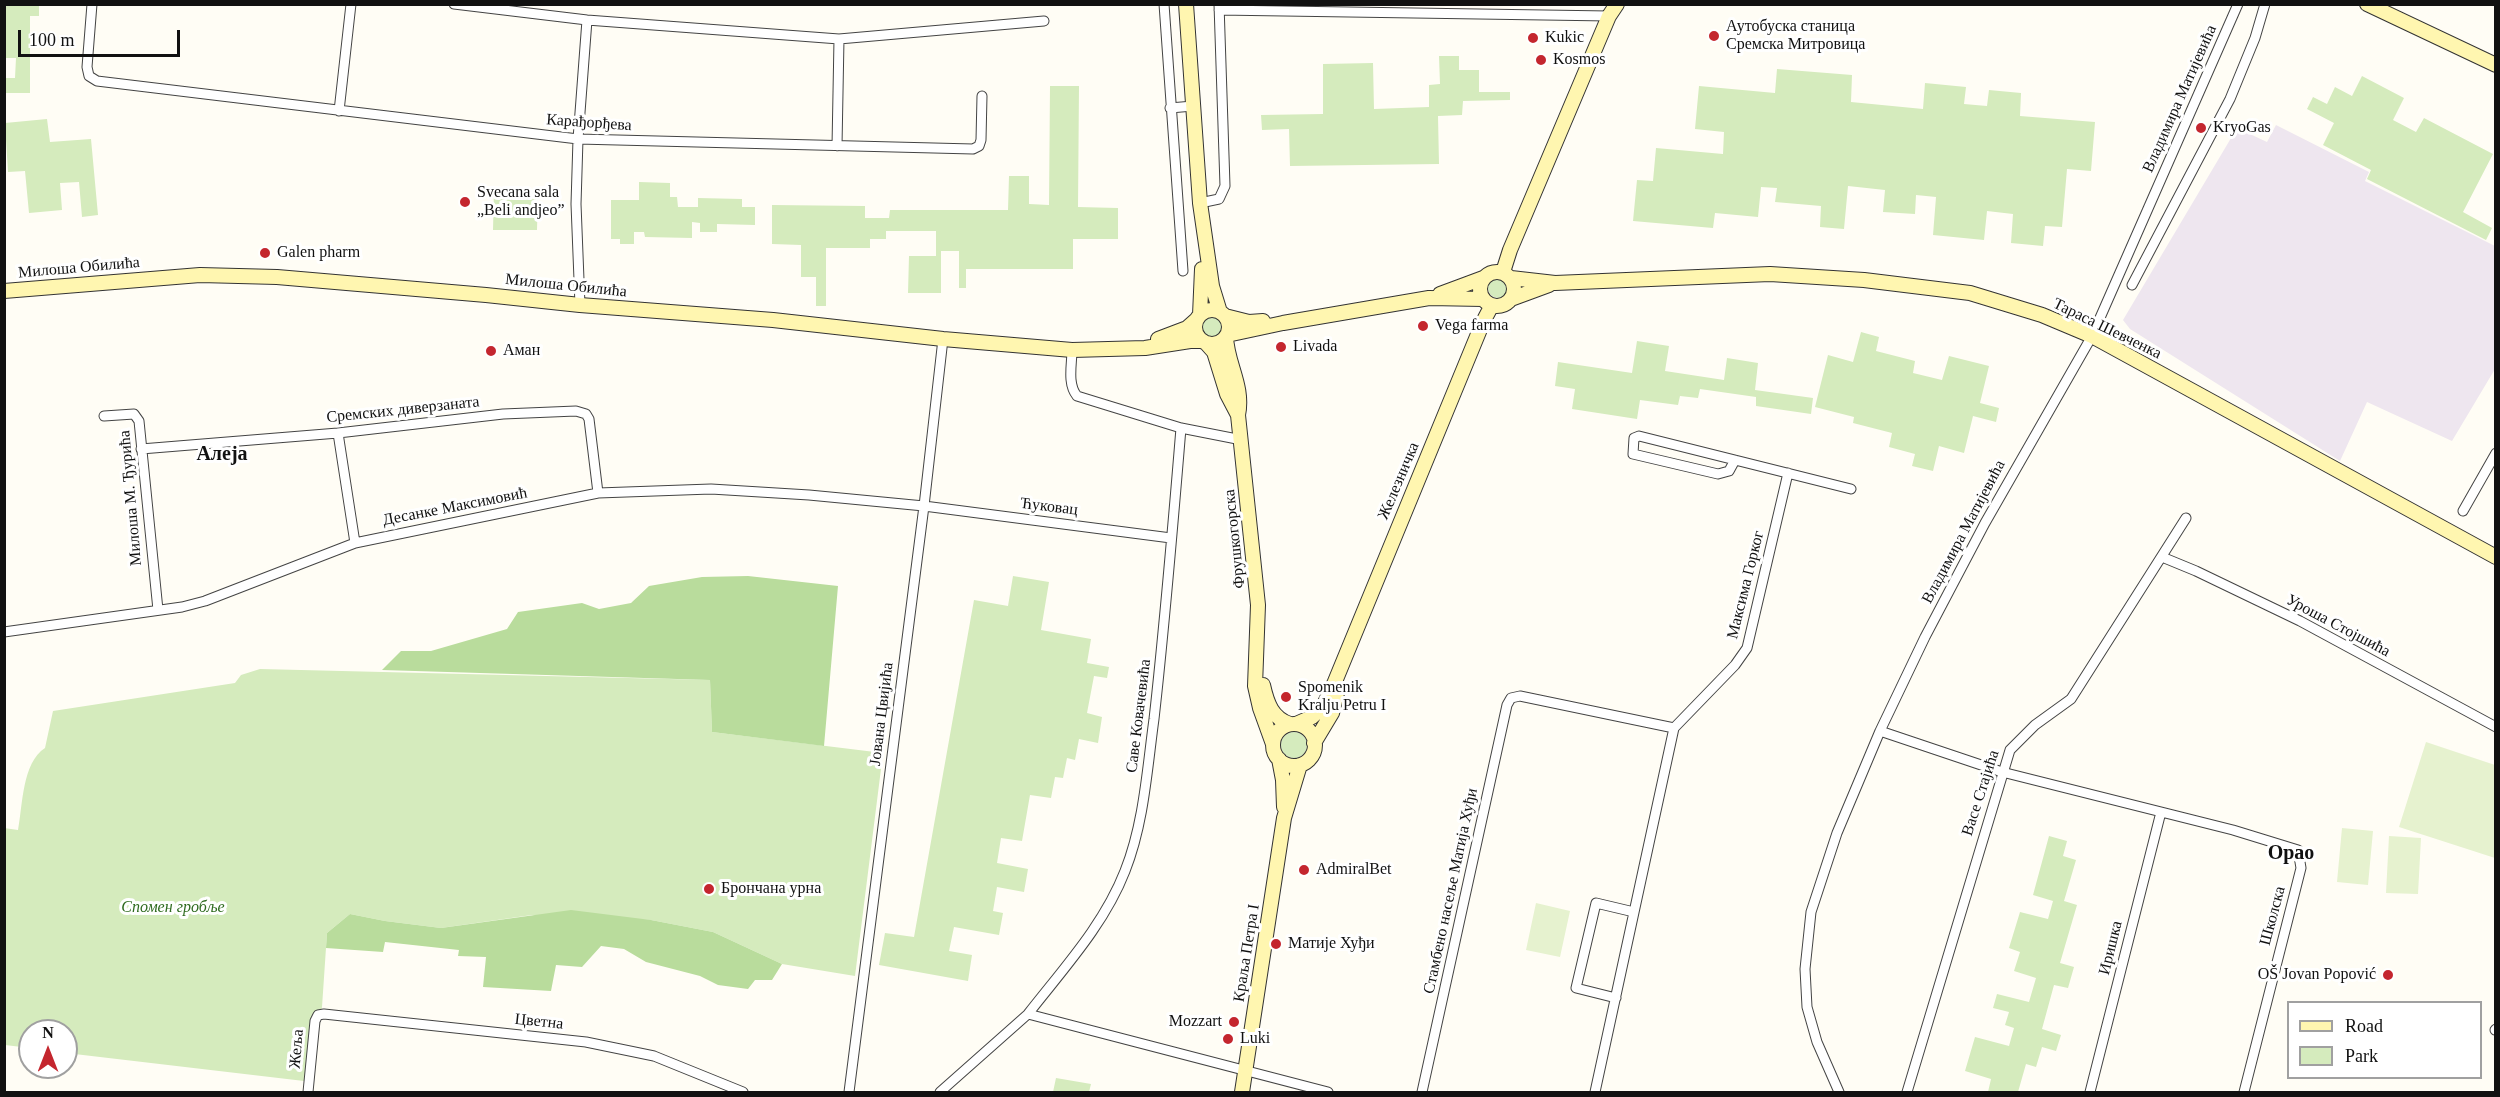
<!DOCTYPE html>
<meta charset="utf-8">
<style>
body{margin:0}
#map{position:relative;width:2500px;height:1097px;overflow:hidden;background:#fffdf5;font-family:"Times New Roman",serif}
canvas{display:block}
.frame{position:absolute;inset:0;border:6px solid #111;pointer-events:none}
.legend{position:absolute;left:2287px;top:1001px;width:195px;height:78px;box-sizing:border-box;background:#fff;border:2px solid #a0a0a0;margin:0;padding:8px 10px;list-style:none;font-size:18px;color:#111}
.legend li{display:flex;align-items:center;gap:12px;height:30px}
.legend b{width:30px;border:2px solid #a0a0a0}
.north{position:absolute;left:18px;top:1019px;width:60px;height:60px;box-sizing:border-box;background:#fff;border:2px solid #a0a0a0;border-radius:50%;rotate:0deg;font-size:16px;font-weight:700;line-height:24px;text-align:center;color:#111}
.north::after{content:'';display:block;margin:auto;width:21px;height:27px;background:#c4262e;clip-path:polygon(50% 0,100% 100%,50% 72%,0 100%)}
.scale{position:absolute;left:18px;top:30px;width:162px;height:27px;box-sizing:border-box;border:3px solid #111;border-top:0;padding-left:8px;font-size:18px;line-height:21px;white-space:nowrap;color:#111;-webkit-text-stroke:4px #fff;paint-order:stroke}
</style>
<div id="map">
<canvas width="2500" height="1097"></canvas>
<div class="frame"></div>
<ul class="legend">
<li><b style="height:8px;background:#fff6b0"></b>Road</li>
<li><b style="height:16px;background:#d5ebbd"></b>Park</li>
</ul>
<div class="north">N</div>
<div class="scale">100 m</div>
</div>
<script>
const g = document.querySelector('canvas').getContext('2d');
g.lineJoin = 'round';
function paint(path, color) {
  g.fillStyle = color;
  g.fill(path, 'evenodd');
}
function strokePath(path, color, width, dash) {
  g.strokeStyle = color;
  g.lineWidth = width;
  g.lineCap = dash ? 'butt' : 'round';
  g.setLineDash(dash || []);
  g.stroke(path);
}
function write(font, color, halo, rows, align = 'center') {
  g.font = font + ' "Times New Roman",serif';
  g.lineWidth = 6;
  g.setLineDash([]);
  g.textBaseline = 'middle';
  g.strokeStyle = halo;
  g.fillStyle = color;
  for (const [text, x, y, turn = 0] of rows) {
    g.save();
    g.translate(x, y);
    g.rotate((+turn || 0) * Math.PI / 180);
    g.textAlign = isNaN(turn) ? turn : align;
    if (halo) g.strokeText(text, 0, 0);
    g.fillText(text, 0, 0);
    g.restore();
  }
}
const industrial = new Path2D(`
 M 2276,125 L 2369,172 L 2365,181 L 2495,246 L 2495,369 L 2452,441 L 2367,402 L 2340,461 L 2130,329 L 2123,320 L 2237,128 L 2267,142 Z`);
const green = new Path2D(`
 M 5,4 L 39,5 L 39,16 L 30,16 L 30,93 L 5,93 L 5,78 L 15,78 L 16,58 L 5,58 Z
 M 1439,56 L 1459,56 L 1459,70 L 1479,70 L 1479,92 L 1510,92 L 1510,100 L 1463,101 L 1462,115 L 1438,116 L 1439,164 L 1290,166 L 1289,129 L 1262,130 L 1261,115 L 1323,114 L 1323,64 L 1373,63 L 1374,109 L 1429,107 L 1429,85 L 1440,84 Z
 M 1777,69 L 1852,75 L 1851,102 L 1923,109 L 1925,83 L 1966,87 L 1964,104 L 1987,106 L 1989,90 L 2021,93 L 2020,116 L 2095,122 L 2091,171 L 2067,169 L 2062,227 L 2045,226 L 2043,246 L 2011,243 L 2013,214 L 1987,211 L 1984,240 L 1933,235 L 1936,197 L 1916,195 L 1915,214 L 1883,212 L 1885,190 L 1848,186 L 1844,229 L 1820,227 L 1821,206 L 1775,202 L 1777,188 L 1761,187 L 1758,217 L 1715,213 L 1713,228 L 1633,221 L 1637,180 L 1653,181 L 1656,148 L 1723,154 L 1724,132 L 1695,129 L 1699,86 L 1775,93 Z
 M 2362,76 L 2404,98 L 2393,120 L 2416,132 L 2424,118 L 2493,154 L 2463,212 L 2492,228 L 2486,240 L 2367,179 L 2371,170 L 2323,145 L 2334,123 L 2307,109 L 2313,97 L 2327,104 L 2335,87 L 2352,96 Z
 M 1050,86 L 1079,86 L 1078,207 L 1118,208 L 1118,239 L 1073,239 L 1073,269 L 966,269 L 966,288 L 959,288 L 959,251 L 941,251 L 941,293 L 908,293 L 909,256 L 936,256 L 936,231 L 886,231 L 886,239 L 870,239 L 870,248 L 826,248 L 826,306 L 816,306 L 816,277 L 801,277 L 801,245 L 772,244 L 772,205 L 865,206 L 865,218 L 889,218 L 890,210 L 1008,210 L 1009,176 L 1029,176 L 1029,204 L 1049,205 Z
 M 47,119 L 50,142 L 91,139 L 98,215 L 82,217 L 79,182 L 60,183 L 62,210 L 29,213 L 25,171 L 8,172 L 5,123 Z
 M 639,182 L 670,183 L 670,197 L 677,197 L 678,207 L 698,207 L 698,198 L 742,199 L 742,207 L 755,207 L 755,225 L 717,224 L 717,232 L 700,232 L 700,223 L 692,222 L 692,238 L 645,237 L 644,232 L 634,232 L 634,244 L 620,244 L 620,239 L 611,239 L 611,200 L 639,200 Z
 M 494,189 L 538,190 L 537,230 L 493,230 Z
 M1488 288a10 10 0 1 1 20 0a10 10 0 1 1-20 0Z
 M1202 327a10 10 0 1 1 20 0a10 10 0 1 1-20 0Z
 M 1861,332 L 1879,337 L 1876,351 L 1915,361 L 1913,373 L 1942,380 L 1949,356 L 1989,366 L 1980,403 L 1999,408 L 1996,422 L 1973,416 L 1964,453 L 1939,446 L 1933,471 L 1912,466 L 1915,454 L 1889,447 L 1892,433 L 1853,423 L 1854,417 L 1815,407 L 1828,355 L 1853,362 Z
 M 1637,341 L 1669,346 L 1665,371 L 1724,380 L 1727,358 L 1758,363 L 1755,390 L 1813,398 L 1811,414 L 1756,406 L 1756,397 L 1700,389 L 1698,398 L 1680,396 L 1678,405 L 1640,400 L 1637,419 L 1572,409 L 1575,389 L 1555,386 L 1558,362 L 1632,373 Z
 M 1013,576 L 1049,582 L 1041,630 L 1091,639 L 1087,663 L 1109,667 L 1107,678 L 1094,676 L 1087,713 L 1102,717 L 1098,743 L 1079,739 L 1075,760 L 1067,758 L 1063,778 L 1055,777 L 1051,798 L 1030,795 L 1022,841 L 1001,838 L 997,863 L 1028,869 L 1024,892 L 997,887 L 993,911 L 1003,913 L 999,935 L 954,927 L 949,951 L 972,955 L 968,981 L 879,965 L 885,933 L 914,937 L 974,600 L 1008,606 Z
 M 260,669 L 710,680 L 712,732 L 883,753 L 855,976 L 782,964 L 713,932 L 651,920 L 532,915 L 441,928 L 385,921 L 350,914 L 327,933 L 322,1007 L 304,1081 L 66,1053 L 66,1031 L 30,1031 L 30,1048 L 5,1045 L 4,828 L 18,830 C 23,804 22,763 45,748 L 53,711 L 235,683 L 241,675 Z
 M1281 745a13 13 0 1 1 26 0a13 13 0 1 1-26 0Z
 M 2049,836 L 2067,841 L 2063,856 L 2076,860 L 2064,901 L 2077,905 L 2060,963 L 2074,967 L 2068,988 L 2054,985 L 2042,1029 L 2061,1035 L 2056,1051 L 2042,1047 L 2036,1067 L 2026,1064 L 2018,1092 L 1988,1092 L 1991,1079 L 1965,1071 L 1975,1037 L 2009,1046 L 2014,1028 L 2005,1025 L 2009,1012 L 1993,1008 L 1997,994 L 2029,1002 L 2036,978 L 2014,971 L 2020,952 L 2009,948 L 2020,912 L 2048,919 L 2053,901 L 2033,895 Z
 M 1056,1078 L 1091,1084 L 1089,1092 L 1053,1092 Z`);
const forest = new Path2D(`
 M 748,576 L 838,586 L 824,746 L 712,732 L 710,680 L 382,670 L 401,651 L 431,651 L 507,629 L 518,612 L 582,603 L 599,609 L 631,603 L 649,586 L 702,577 Z
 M 571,910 L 651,920 L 713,932 L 782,964 L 772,980 L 755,980 L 748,989 L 718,985 L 700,976 L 646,962 L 624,949 L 601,946 L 582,967 L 556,965 L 551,991 L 483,987 L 486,957 L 458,956 L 459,950 L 385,942 L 383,952 L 326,948 L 327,933 L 350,914 L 385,921 L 441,928 Z`);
const pitch = new Path2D(`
 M 2426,742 L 2495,765 L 2495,858 L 2399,827 Z
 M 2342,828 L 2373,831 L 2368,885 L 2337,882 Z
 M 2389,836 L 2421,838 L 2418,894 L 2386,893 Z
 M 1536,903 L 1570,911 L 1560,957 L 1526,950 Z`);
const street = new Path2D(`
 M 92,4 L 87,67 L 89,76 L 97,81 L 578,139 L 973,149 L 979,146 L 981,140 L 982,96
 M 454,4 L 587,20 L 839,39 L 1044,21
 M 1164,4 L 1183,271
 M 1219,10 L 1609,16
 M 1170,108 L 1193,106
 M 339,111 L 351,4
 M 837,146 L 839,39
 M 1200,203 L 1219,199 L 1225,186 L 1219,4
 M 2132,285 L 2230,99 L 2255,38 L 2265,4
 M 580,305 L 576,204 L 578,139 L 587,20
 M 1072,350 C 1072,364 1067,384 1077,396 L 1181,428 L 1242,440
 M 104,416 L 134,414 L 139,421 L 158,610
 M 338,433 L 355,543
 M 141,449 L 338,433 L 503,414 L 576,411 L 586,414 L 589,419 L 598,493
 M 1735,460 L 1729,471 L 1718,474 L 1633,454 L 1634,438 L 1639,436 L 1851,489
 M 2463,511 L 2496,453
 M 2162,557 L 2196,571 L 2300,621 L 2496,727
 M 4,632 L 182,607 L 205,601 L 355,543 L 598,493 L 711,489 L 809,495 L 924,506 L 1171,538
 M 1880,731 L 2002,772 L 2233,830 L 2298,850 L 2301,868 L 2244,1092
 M 1616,998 L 1576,988 L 1596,903 L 1634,912
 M 1028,1014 L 1328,1092
 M 2495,1030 L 2496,1029
 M 308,1092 L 315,1021 L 318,1015 L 324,1014 L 586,1042 L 654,1056 L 743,1092
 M 849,1092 L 924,506 L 943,339
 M 940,1092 L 1028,1014 C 1063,969 1104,925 1125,871 C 1144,823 1147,770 1154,719 C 1165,622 1173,525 1181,428
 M 1422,1092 L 1507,705 L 1511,698 L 1520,696 L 1674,728 L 1735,665 L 1747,648 L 1788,473
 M 1595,1092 L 1674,728
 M 1839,1092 L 1817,1042 L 1807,1007 L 1805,969 L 1811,912 L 1837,833 L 1880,731 L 1925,637 L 1985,523 L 2092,336 L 2238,4
 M 1907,1092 L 2010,750 L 2035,725 L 2071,699 L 2186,518
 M 2090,1092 L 2161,812`);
const secondary = new Path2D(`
 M 1186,4 L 1200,203 L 1212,286 L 1220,312
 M 2367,4 L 2496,65
 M1480 289a17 17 0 1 1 34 0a17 17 0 1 1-34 0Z
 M 1503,272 L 1510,250 L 1609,16 L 1617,4
 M 1511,278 L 1555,283 L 1770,274 L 1864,280 L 1970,293 L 2042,315 L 2092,336 L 2496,557
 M 4,291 L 200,275 L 277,277 L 486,295 L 580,305 L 773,320 L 943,339 L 1072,350 L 1145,348 L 1190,341 L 1203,341
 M 1440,294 L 1483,278
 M 1511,299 L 1549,285
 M1195 327a17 17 0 1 1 34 0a17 17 0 1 1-34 0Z
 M 1200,315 L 1202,269
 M 1225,316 L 1249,322 L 1263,321
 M 1227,335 L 1283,323 L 1429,298 L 1483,299
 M 1226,337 C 1227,364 1244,386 1238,415 L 1258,605 L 1255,686 L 1260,708 L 1273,744
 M 1158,339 L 1187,328 L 1196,320
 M 1206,343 L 1214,352 L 1227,394 L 1238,415
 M 1263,685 C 1267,703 1272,718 1290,724
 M 1296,724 L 1312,717 L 1323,707 L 1334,684 L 1483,322 L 1492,305
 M1273 745a21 21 0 1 1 42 0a21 21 0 1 1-42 0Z
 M 1314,743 L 1332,713 L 1338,689
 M 1279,759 L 1283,780 L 1284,807
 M 1242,1092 L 1284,818 L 1300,765`);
const markers = [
 [1714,36,6,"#c4262e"],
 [1533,38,6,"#c4262e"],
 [1541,60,6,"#c4262e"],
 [2201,128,6,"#c4262e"],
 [465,202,6,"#c4262e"],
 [265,253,6,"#c4262e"],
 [1423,326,6,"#c4262e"],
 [1281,347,6,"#c4262e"],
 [491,351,6,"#c4262e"],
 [1286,697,6,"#c4262e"],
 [1304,870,6,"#c4262e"],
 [709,889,6,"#c4262e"],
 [1276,944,6,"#c4262e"],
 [2388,975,6,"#c4262e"],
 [1234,1022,6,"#c4262e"],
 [1228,1039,6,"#c4262e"]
];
const poiNames = [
 ["Аутобуска станица",1726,27],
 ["Сремска Митровица",1726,45],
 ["Kukic",1545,38],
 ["Kosmos",1553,60],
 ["KryoGas",2213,128],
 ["Svecana sala",477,193],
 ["„Beli andjeo”",477,211],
 ["Galen pharm",277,253],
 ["Vega farma",1435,326],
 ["Livada",1293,347],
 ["Аман",503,351],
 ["Spomenik",1298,688],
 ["Kralju Petru I",1298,706],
 ["AdmiralBet",1316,870],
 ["Брончана урна",721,889],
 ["Матије Хуђи",1288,944],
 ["OŠ Jovan Popović",2376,975,"right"],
 ["Mozzart",1222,1022,"right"],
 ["Luki",1240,1039]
];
const streetNames = [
 ["Владимира Матијевића",2180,99,-66],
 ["Карађорђева",589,123,4],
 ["Милоша Обилића",79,268,-5],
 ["Милоша Обилића",566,286,6],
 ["Тараса Шевченка",2107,329,26],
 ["Сремских диверзаната",403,410,-6],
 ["Железничка",1399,481,-67],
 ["Милоша М. Ђурића",131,498,-95],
 ["Десанке Максимовић",455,507,-11],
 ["Ћуковац",1049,507,7],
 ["Владимира Матијевића",1964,532,-62],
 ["Фрушкогорска",1235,539,-96],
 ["Максима Горког",1746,585,-76],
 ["Уроша Стојшића",2338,626,28],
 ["Јована Цвијића",882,714,-83],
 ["Саве Ковачевића",1139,716,-83],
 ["Васе Стајића",1981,793,-72],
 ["Стамбено насеље Матија Хуђи",1451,891,-78],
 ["Школска",2273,916,-75],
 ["Иришка",2111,948,-76],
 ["Краља Петра I",1247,953,-81],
 ["Цветна",539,1022,6],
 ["Жеља",297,1049,-85]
];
const parkNames = [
 ["Спомен гробље",173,908]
];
const quarterNames = [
 ["Алеја",222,455],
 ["Орао",2291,854]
];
paint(industrial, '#eee6ef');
paint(green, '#d5ebbd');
paint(forest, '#b9dc9c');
paint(pitch, '#e6f2cf');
strokePath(street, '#444', 11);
strokePath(secondary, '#333', 16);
strokePath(street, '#fff', 9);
strokePath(secondary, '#fff6b0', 14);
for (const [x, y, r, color] of markers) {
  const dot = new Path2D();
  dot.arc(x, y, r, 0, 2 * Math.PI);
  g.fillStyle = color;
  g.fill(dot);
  strokePath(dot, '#fff', 2);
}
write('16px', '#111', '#fff', poiNames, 'left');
write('16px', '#111', '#fff', streetNames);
write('italic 16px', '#2f6b1f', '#fff', parkNames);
write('bold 20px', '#111', '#fff', quarterNames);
</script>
